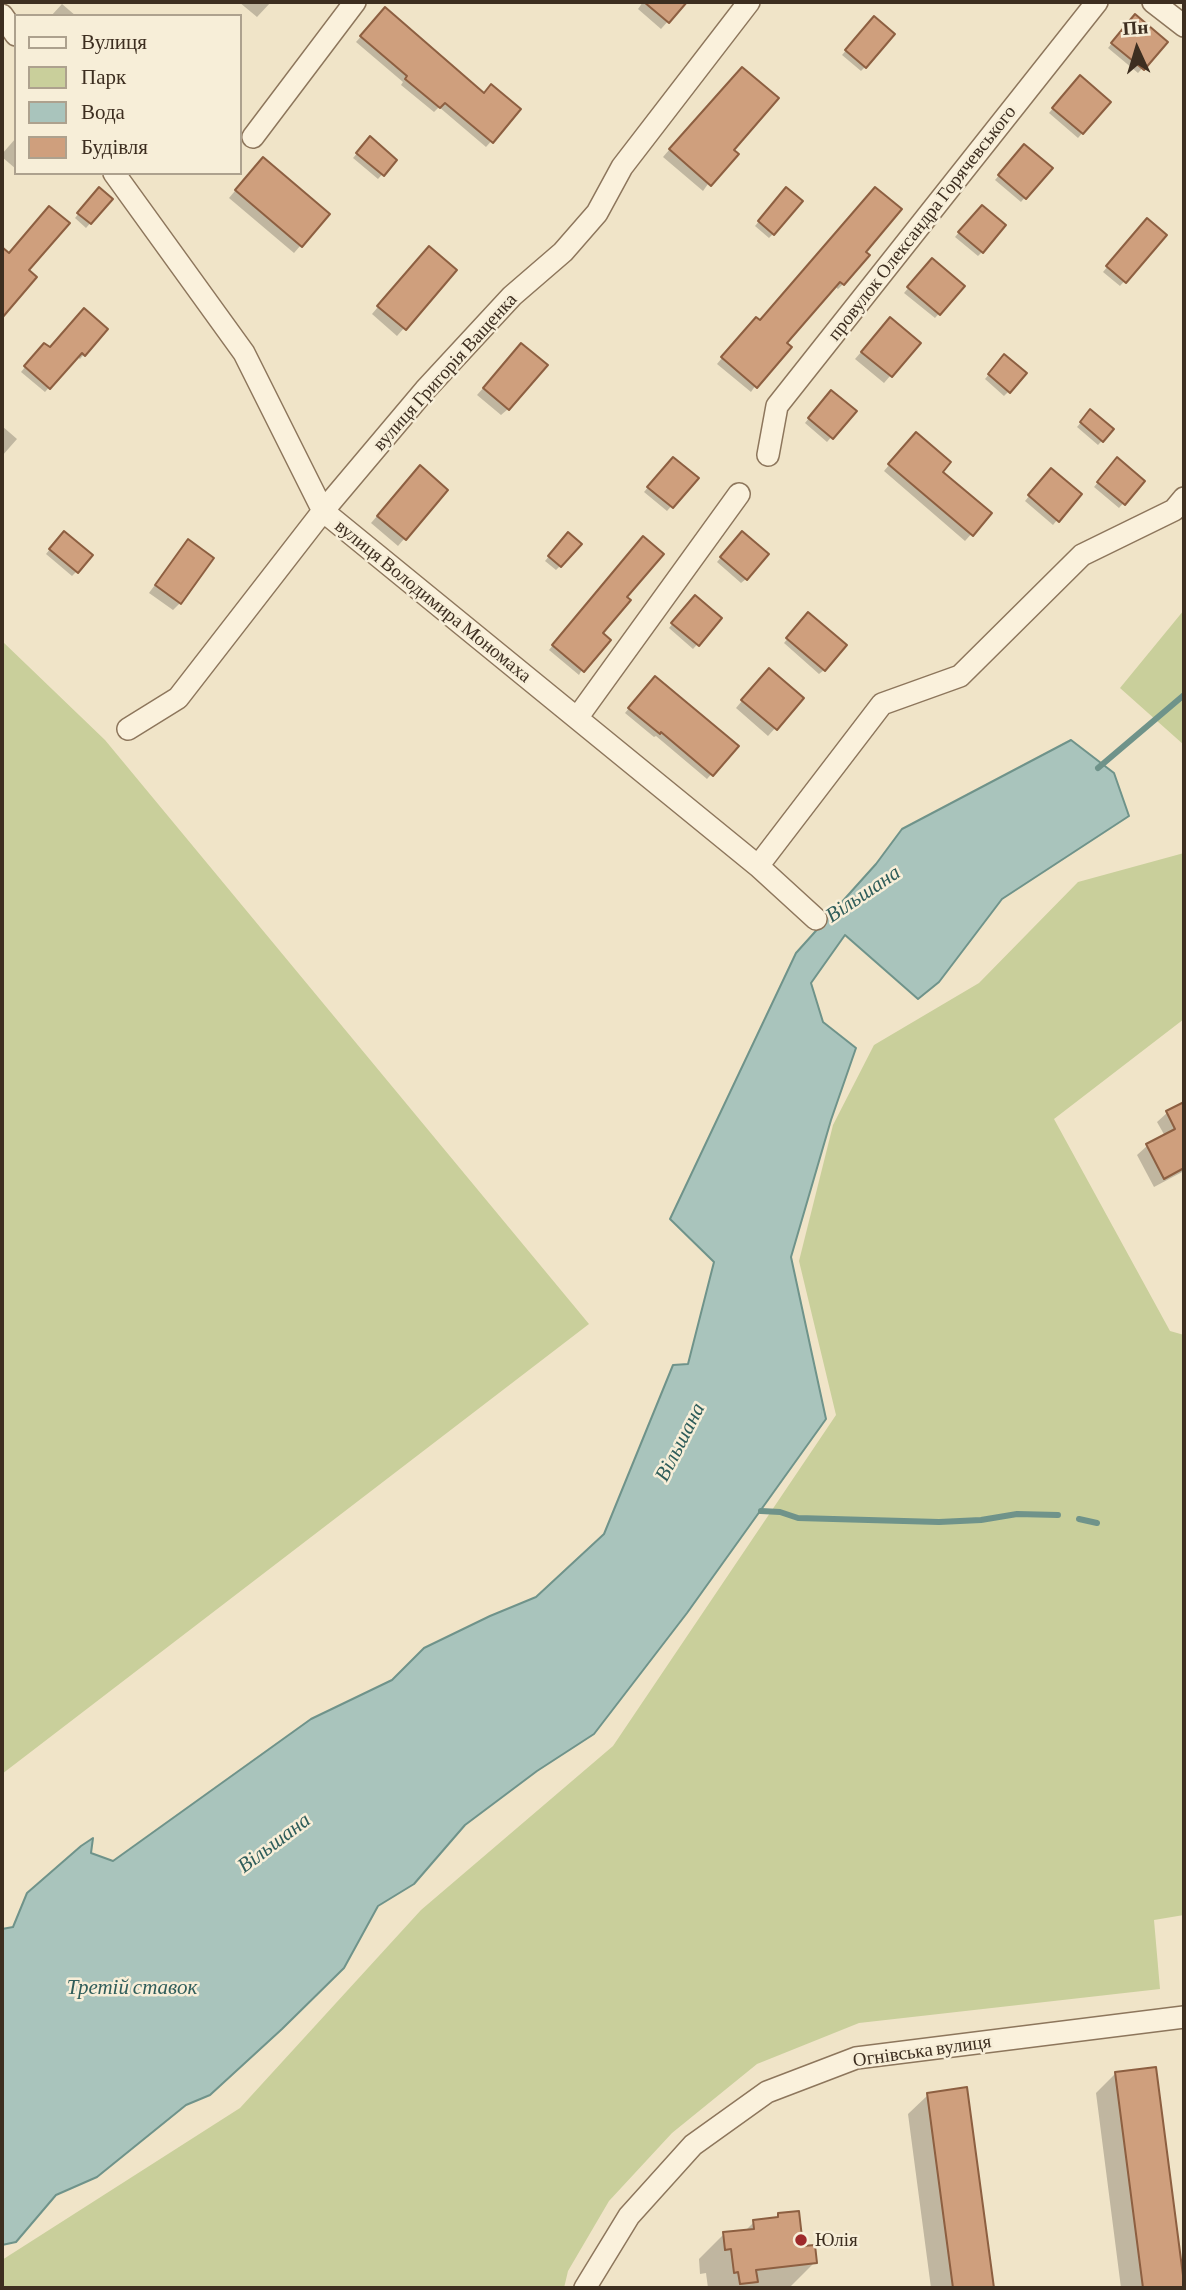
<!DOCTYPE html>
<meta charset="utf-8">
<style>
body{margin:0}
#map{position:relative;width:1186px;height:2290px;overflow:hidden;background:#f0e4c8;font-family:"Crimson Pro",serif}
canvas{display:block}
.frame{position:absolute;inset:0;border:4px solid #3d2e20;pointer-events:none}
.legend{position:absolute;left:14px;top:14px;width:228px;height:161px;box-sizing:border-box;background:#f7eed8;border:2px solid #ada18e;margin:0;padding:9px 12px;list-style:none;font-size:21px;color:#3d2e20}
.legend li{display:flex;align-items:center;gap:14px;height:35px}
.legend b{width:35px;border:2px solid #ada18e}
.north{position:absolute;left:1102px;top:14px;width:70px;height:70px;-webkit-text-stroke:5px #f7eed8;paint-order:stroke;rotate:356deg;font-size:19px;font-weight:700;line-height:28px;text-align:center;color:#3d2e20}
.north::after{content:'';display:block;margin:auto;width:24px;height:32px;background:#3d2e20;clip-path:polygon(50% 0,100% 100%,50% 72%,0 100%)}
</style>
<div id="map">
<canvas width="1186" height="2290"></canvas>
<div class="frame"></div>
<ul class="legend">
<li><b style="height:9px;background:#faf1dc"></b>Вулиця</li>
<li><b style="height:19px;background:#c9cf9b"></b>Парк</li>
<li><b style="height:19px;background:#a9c4bc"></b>Вода</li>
<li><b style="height:19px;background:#cf9f7d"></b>Будівля</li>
</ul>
<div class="north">Пн</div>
</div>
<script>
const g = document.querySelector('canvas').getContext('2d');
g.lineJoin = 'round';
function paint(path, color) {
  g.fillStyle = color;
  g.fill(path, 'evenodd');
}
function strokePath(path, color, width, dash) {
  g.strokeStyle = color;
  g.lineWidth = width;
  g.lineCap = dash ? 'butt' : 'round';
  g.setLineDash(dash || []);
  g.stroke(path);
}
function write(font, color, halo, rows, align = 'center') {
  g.font = font + ' "Crimson Pro",serif';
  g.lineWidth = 5;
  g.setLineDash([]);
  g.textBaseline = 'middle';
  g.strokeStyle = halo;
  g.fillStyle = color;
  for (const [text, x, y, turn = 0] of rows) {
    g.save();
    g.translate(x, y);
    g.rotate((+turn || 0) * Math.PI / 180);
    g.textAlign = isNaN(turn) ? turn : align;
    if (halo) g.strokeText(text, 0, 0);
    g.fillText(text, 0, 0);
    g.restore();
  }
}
const green = new Path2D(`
 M 1184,610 L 1184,745 L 1120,688 Z
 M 2,641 L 105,740 L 589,1324 L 2,1774 Z
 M 1184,853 L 1184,1019 L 1054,1119 L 1170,1331 L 1184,1335 L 1184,1915 L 1154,1920 L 1160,1989 L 859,2023 L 757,2064 L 672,2133 L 609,2201 L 568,2271 L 564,2288 L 2,2288 L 2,2260 L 240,2108 L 421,1910 L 613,1746 L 836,1415 L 799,1261 L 833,1125 L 874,1045 L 979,983 L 1078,882 Z`);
const water = new Path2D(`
 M 1071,740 L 1114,773 L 1129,816 L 1002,899 L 939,982 L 918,999 L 845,935 L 811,983 L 823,1022 L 856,1048 L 831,1120 L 791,1257 L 826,1419 L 687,1613 L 594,1734 L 537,1771 L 465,1825 L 414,1884 L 378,1906 L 344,1968 L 282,2029 L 210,2095 L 186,2105 L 97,2177 L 56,2195 L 16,2242 L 2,2245 L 2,1929 L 13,1927 L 27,1893 L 81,1846 L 93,1838 L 91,1853 L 113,1861 L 311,1719 L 392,1680 L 424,1648 L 490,1616 L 536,1597 L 604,1534 L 673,1365 L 688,1364 L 714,1262 L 670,1219 L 796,953 L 876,864 L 902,829 Z`);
const shadow = new Path2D(`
 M 239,2 L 271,2 L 257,17 Z
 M 643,2 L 685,2 L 661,29 L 638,9 Z
 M 62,4 L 76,16 L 51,16 Z
 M 380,15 L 483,95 L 519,110 L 486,147 L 439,107 L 434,112 L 401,85 L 403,82 L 356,42 Z
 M 1131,20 L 1166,42 L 1138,73 L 1108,48 Z
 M 870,23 L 865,67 L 861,71 L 842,55 Z
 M 1076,82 L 1108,102 L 1078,138 L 1049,113 Z
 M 689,127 L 732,150 L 703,191 L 663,157 Z
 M 16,138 L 16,169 L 2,157 L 2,154 Z
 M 366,143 L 395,160 L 378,179 L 353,158 Z
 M 1020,151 L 1050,168 L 1021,202 L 995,180 Z
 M 256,166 L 328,214 L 294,253 L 229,198 Z
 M 95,194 L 111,199 L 86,228 L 75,218 Z
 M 782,194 L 773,234 L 769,238 L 755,226 Z
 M 977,211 L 982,252 L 978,256 L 955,237 Z
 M 1143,225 L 1165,235 L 1120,286 L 1103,272 Z
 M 863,252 L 843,284 L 838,289 L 834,286 L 785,343 L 751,392 L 717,364 L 750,324 L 759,322 Z
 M 422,255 L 455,270 L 397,336 L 372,314 Z
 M 928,265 L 963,286 L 935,318 L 904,293 Z
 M 884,326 L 918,344 L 884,383 L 855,359 Z
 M 106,329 L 80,359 L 76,356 L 45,392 L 21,372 L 40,349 L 50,349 Z
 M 515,352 L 508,409 L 501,415 L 477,395 Z
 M 1000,361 L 1008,392 L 1004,396 L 985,379 Z
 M 827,396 L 854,411 L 827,442 L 805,423 Z
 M 1090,412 L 1112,430 L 1098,445 L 1077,427 Z
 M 2,426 L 17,439 L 2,456 Z
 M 910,440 L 941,472 L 990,513 L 965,541 L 884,471 Z
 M 669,463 L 696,478 L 667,511 L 644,492 Z
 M 1113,464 L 1143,481 L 1119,508 L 1094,487 Z
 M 413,475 L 446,490 L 398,546 L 371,523 Z
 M 1047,475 L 1057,520 L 1053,525 L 1025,501 Z
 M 60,537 L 76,572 L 72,576 L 46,554 Z
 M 738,537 L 746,579 L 741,583 L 717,562 Z
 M 564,539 L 560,566 L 556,570 L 545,561 Z
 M 639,542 L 625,597 L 601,634 L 579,675 L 549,650 Z
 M 182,548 L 180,603 L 173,610 L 149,593 Z
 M 691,602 L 720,619 L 693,649 L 669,628 Z
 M 804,619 L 824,670 L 819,674 L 784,643 Z
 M 762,677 L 802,698 L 768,736 L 736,708 Z
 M 651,682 L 736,746 L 707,779 L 656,736 L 654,737 L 625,713 Z
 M 1184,1104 L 1184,1171 L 1154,1187 L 1137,1155 L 1147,1146 L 1165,1136 L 1157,1122 L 1167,1113 Z
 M 1154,2068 L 1183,2288 L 1121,2288 L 1096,2093 L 1116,2073 Z
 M 966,2089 L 992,2288 L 931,2288 L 908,2114 L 928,2095 Z
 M 778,2215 L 801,2248 L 815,2262 L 789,2288 L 708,2288 L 706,2273 L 700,2274 L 699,2259 L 724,2234 L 745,2231 L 754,2222 L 774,2219 Z`);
const stream = new Path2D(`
 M 1098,768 L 1184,695
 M 761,1511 L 780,1512 L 798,1518 L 939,1522 L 981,1520 L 1017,1514 L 1058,1515
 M 1079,1519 L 1097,1523`);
const building = new Path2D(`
 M 644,2 L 687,2 L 669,23 Z
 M 385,7 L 484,93 L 491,84 L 521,109 L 493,143 L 445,103 L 440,108 L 405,79 L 407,76 L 360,36 Z
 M 1135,14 L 1168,42 L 1144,70 L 1111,43 Z
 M 874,16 L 895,34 L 866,68 L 845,50 Z
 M 742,67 L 779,98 L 734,150 L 739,154 L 711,186 L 669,149 Z
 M 1080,75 L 1111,102 L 1083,134 L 1052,108 Z
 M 370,136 L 397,160 L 384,176 L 356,153 Z
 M 1024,144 L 1053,168 L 1026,199 L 998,175 Z
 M 263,157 L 330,214 L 302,247 L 235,190 Z
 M 99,187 L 113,199 L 91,224 L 77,213 Z
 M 786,187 L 803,201 L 774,235 L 758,221 Z
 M 875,187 L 902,209 L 866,252 L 870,255 L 844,285 L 840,282 L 787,343 L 792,347 L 757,388 L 721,357 L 756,317 L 760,320 Z
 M 982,205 L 1006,225 L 983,253 L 958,232 Z
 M 49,206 L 70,223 L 29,270 L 37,277 L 2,318 L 2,247 L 9,253 Z
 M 1147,218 L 1167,235 L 1126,283 L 1106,266 Z
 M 429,246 L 457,270 L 406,330 L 377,306 Z
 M 932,258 L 965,286 L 940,315 L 907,287 Z
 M 84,308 L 108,329 L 85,356 L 82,353 L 50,389 L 24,366 L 44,343 L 50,347 Z
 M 890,317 L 921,343 L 892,377 L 861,352 Z
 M 521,343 L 548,365 L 509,410 L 483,388 Z
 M 1004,354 L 1027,373 L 1010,393 L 988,374 Z
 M 831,390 L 857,411 L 833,439 L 808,418 Z
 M 1090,409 L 1114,429 L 1103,442 L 1080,422 Z
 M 916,432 L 951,462 L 943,472 L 992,513 L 973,536 L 888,464 Z
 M 673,457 L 699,478 L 673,508 L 647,487 Z
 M 1117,457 L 1145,481 L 1125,505 L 1097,482 Z
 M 420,465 L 448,490 L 406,540 L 377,516 Z
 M 1051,468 L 1082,494 L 1059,522 L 1028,495 Z
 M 64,531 L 93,555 L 78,573 L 49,549 Z
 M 742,531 L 769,554 L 747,580 L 720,557 Z
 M 568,532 L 582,544 L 561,567 L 548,556 Z
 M 643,536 L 664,554 L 627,597 L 631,600 L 603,633 L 611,640 L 584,672 L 552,645 Z
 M 188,539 L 214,558 L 181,604 L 155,585 Z
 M 695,595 L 722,618 L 699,646 L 671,623 Z
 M 808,612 L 847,645 L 825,671 L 786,638 Z
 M 769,668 L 804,698 L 777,730 L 741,700 Z
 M 655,676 L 739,746 L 713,776 L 661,732 L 660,734 L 628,708 Z
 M 1184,1102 L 1184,1168 L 1164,1179 L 1146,1144 L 1175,1129 L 1166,1111 Z
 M 1156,2067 L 1184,2283 L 1184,2288 L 1143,2288 L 1115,2072 Z
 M 967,2087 L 994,2288 L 953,2288 L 927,2093 Z
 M 799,2211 L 803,2246 L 815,2245 L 817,2263 L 756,2270 L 758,2282 L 740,2284 L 738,2272 L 734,2273 L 731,2249 L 725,2250 L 723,2232 L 754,2229 L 753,2220 L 778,2217 L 778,2213 Z`);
const minor = new Path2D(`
 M 1153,2 L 1184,26
 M 2,15 L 16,35
 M 253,137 L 355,2
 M 114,173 L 244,353 L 323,511 L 758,866 L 816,919
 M 768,455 L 777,406 L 1097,2
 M 577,718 L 739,494
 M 128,729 L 178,698 L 323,511 L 425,390 L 512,296 L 563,252 L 597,213 L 622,167 L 749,2
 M 758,866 L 882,704 L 960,676 L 1082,555 L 1174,510 L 1184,498
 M 585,2288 L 629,2216 L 693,2145 L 767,2092 L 856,2058 L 1184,2017`);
const markers = [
 [801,2240,7,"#9e2a2b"]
];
const streetNames = [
 ["провулок Олександра Горячевського",922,223,-52],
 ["вулиця Григорія Ващенка",445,372,-48],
 ["вулиця Володимира Мономаха",433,601,39],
 ["Огнівська вулиця",922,2051,-8]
];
const poiNames = [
 ["Юлія",815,2240]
];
const waterNames = [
 ["Вільшана",863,894,-34],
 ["Вільшана",680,1442,-63],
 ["Вільшана",274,1843,-37],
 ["Третій ставок",132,1988]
];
paint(green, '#c9cf9b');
paint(water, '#a9c4bc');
strokePath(water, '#6f938a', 2);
paint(shadow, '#0003');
strokePath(stream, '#6f938a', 6);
paint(building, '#cf9f7d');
strokePath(building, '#8d5f41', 2);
strokePath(minor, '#8d765c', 24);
strokePath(minor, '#faf1dc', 21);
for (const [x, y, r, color] of markers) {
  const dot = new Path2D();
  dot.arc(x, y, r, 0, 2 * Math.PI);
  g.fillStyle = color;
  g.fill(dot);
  strokePath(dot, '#f7eed8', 2.5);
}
write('19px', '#3d2e20', '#f7eed8', streetNames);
write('19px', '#3d2e20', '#f7eed8', poiNames, 'left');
write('italic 21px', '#2f5d5a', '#f7eed8', waterNames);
</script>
